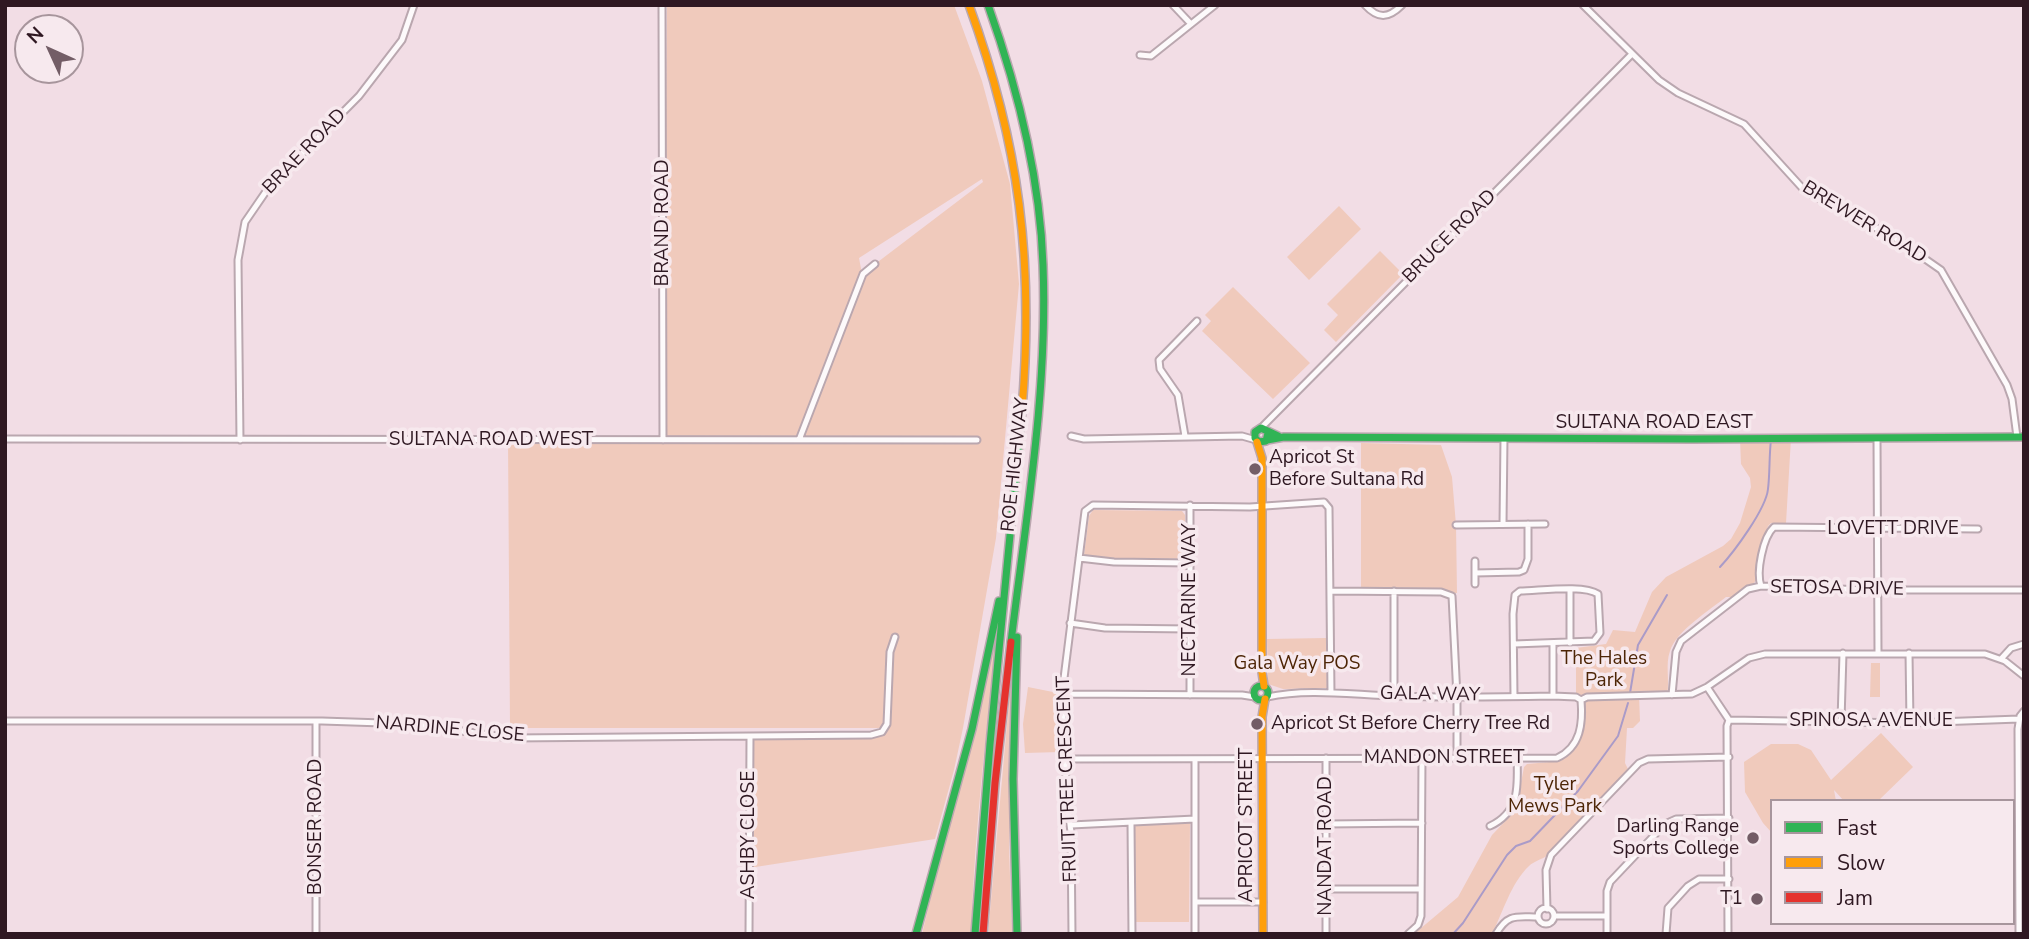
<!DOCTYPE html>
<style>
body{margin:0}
#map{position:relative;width:2029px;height:939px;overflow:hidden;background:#f2dde5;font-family:"Nunito Sans",sans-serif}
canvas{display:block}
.frame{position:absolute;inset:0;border:7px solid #2f1822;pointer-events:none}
.legend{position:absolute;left:1770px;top:799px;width:245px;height:126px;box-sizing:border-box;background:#f7e9ee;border:2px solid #a7959c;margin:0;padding:9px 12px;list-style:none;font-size:21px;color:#2f1822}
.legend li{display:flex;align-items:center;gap:14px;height:35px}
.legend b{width:35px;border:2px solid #a7959c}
.north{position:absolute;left:14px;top:14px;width:70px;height:70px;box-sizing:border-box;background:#f7e9ee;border:2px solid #a7959c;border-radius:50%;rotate:315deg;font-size:19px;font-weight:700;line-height:28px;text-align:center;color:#2f1822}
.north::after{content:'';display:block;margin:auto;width:24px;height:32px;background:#735d66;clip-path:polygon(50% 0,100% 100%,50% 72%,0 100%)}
</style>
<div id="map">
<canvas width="2029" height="939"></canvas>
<div class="frame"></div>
<ul class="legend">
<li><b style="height:9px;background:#30b455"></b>Fast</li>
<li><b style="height:9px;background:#ff9f0a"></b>Slow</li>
<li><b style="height:9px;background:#e5322d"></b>Jam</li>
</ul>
<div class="north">N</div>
</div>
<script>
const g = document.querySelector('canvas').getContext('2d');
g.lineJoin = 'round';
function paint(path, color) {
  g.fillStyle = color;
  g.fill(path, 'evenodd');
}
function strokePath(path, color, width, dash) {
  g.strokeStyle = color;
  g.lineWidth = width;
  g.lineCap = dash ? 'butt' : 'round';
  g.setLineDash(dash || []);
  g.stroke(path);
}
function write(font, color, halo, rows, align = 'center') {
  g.font = font + ' "Nunito Sans",sans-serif';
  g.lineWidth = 7;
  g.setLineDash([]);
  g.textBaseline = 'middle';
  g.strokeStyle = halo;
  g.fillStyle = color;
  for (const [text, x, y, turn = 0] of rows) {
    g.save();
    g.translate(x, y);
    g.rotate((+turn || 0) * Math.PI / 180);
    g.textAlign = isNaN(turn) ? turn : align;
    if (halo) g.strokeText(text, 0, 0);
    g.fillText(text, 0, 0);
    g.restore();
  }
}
const green = new Path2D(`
 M 667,5 L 954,5 L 982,81 L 1010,184 L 1019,284 L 996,538 L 963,728 L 954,770 L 935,839 L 749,868 L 750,737 L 871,735 L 884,728 L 510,728 L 508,440 L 663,440 ZM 982,179 L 983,182 L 862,274 L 859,258 Z
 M 1339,206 L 1361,229 L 1309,280 L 1287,257 Z
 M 1380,251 L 1403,274 L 1336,342 L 1324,330 L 1338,315 L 1327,304 Z
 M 1233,287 L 1310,363 L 1273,399 L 1202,331 L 1211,321 L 1205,315 Z
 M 1791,438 L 1786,523 L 1771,523 L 1768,526 L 1756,567 L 1756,580 L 1754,583 L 1732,597 L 1726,597 C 1710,610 1676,631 1670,651 C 1665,665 1670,680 1667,695 L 1639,695 L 1640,721 L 1633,728 L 1627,728 L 1625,763 L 1628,769 L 1548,855 C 1541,860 1534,861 1529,866 C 1511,883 1503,912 1492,934 L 1414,934 L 1458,897 L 1492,835 L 1516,810 L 1524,767 L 1527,764 L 1561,761 L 1581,731 L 1581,700 L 1576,697 L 1576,648 L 1606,644 L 1613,630 L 1635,632 L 1652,592 L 1666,577 L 1723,546 L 1731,539 L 1740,523 L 1751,487 L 1750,478 L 1741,464 L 1740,439 Z
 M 1361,443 L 1441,445 L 1452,477 L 1456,525 L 1457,593 L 1361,591 Z
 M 1093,510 L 1182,511 L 1185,515 L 1186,559 L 1114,558 L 1084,555 L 1089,516 Z
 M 1001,604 C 988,713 975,823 971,934 L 922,934 Z
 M 1016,625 L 1009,848 L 1012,934 L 988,934 Z
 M 1326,638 L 1327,688 L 1283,689 L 1268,684 L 1267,639 Z
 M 1871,663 L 1880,663 L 1880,697 L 1870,697 Z
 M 1028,687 L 1058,693 L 1060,752 L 1025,753 L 1023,724 Z
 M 1881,733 L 1913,767 L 1878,801 L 1844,801 L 1834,790 L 1836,801 L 1772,801 L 1772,833 L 1763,823 L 1745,792 L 1744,762 L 1771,744 L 1798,744 L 1811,750 L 1831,780 Z
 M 1190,822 L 1189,922 L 1134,922 L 1135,825 Z`);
const stream = new Path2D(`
 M 1720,567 C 1734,552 1766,509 1768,489 C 1770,473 1769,456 1771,440
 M 1630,693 L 1638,645 L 1667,595
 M 1453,934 L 1463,923 L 1507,855 L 1516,846 L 1530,841 L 1578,791 L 1618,736 L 1628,703`);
const street = new Path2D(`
 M 662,5 L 663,440
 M 1173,5 L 1191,24
 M 1365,5 C 1378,19 1388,19 1402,5
 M 1583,5 L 1659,80 L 1678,93 L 1744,124 L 1805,191 L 1895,238 L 1941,270 L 2007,385 L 2012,399 L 2017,437
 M 1140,55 L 1151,56 L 1215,5
 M 1261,428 L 1632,54
 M 1071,436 L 1084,439 L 1242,436 L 1256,440
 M 1185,436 L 1178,395 L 1160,369 L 1159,360 L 1197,321
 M 1877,438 L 1878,652
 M 5,439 L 977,440
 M 240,440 L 238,260 L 245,222 L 269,187 L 359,96 L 402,40 L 414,5
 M 799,440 L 863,274 L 875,264
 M 1190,505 L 1190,695
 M 1503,524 L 1504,438
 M 1456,525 L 1545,524
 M 1079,558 L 1114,562 L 1190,563
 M 1475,561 L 1475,573 L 1519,572 L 1524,570 L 1528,559 L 1528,524
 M 1475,573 L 1475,584
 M 1761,586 C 1756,572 1763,537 1774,527 L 1978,529
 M 1570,590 L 1570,643
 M 1331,591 L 1441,592 L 1452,596 L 1457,697 L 1457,758
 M 1394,591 L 1394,696
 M 1070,623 L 1105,628 L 1190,629
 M 1909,653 L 1910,723
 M 2001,659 L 2011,648 L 2024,644
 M 1707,687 L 1729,720
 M 1062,694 L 1242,695 L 1255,697
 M 1672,695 L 1676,652 L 1681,641 L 1748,589 L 1761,586 L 1865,590 L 2024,590
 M 1514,696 L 1513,614 L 1515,595 L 1520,591 C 1538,591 1584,584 1598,594 L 1600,633 L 1594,641 L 1514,644
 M 1553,696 L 1553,643
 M 1267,697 C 1309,688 1353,695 1396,696 C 1448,698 1501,697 1553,696 L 1576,697 L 1581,700 L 1587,697 L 1692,694 L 1707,687 L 1749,658 L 1765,654 L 1985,654 L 2005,661 L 2024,676
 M 5,721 L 322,721 L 413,724 L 510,738 L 871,735 L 882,732 L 887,724 L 890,652 L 895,637
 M 1841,721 L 1843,653
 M 1326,758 L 1326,934
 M 1066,759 L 1557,758 C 1581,747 1583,723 1581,700
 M 1195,759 L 1195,934
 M 1131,823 L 1132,934
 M 1326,824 L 1422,823
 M 1071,825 L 1195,819
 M 1490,826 C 1520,812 1518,786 1517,758
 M 1326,889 L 1421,889
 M 1195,902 L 1263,902
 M1538 916a8 8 0 1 1 16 0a8 8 0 1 1-16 0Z
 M 1547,909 L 1546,870 L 1551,855 L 1639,763 L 1648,759 L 1729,757
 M 1554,916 L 1607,916
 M 316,934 L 316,721
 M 749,934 L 750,737
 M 1072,934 L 1071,832 L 1067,802 L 1062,694 L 1085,511 L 1093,505 L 1250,507 L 1324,502 L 1329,508 L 1331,693
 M 1408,934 L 1418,925 L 1421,916 L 1422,758
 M 1496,934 C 1508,913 1517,917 1538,917
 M 1607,934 L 1607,891 L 1610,882 L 1665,824 L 1676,819 L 1729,818
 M 1666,934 L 1668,908 L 1688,886 L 1699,879 L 1729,879
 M 1728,934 L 1727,726 L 1729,720 L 1910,723 L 2019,719
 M 2019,934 L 2018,729 L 2020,716 L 2024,711`);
const fast = new Path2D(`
 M 988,5 C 1018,89 1040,175 1043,265 C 1048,391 1026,517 1011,642
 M 1268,433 L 1266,441 L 1259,442 L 1255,438 L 1255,432 L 1261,428 L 1278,436
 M 1267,440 L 1284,437 L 1692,439 L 2024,437
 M 1017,637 L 1013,779 L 1017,934
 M1254 693a7 7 0 1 1 14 0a7 7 0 1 1-14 0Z
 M 916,934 L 972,729 L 999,601
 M 975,934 L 990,744 L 1022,410`);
const slow = new Path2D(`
 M 969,5 C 1020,145 1034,262 1022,410
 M 1257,442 L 1262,458 L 1262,672 L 1264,686
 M 1263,934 L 1262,717 L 1265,699`);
const jam = new Path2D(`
 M 983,934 L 995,783 L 1011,642`);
const markers = [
 [1255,469,7,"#735d66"],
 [1257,724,7,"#735d66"],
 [1753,838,7,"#735d66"],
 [1757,899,7,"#735d66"]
];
const streetNames = [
 ["BRAE ROAD",305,152,-46],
 ["BRAND ROAD",663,223,-90],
 ["BREWER ROAD",1864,223,31],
 ["BRUCE ROAD",1450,237,-45],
 ["SULTANA ROAD EAST",1654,423],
 ["SULTANA ROAD WEST",491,440],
 ["ROE HIGHWAY",1016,465,-84],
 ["LOVETT DRIVE",1893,529],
 ["SETOSA DRIVE",1837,589,1],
 ["NECTARINE WAY",1190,600,-90],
 ["GALA WAY",1430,695,1],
 ["SPINOSA AVENUE",1871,721],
 ["NARDINE CLOSE",450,730,5],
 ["MANDON STREET",1444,758],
 ["FRUIT TREE CRESCENT",1068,779,-92],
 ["APRICOT STREET",1247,825,-90],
 ["BONSER ROAD",316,827,-90],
 ["ASHBY CLOSE",749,835,-90],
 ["NANDAT ROAD",1326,846,-90]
];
const poiNames = [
 ["Apricot St",1269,458],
 ["Before Sultana Rd",1269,480],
 ["Apricot St Before Cherry Tree Rd",1271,724],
 ["Darling Range",1739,827,"right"],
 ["Sports College",1739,849,"right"],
 ["T1",1743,899,"right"]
];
const parkNames = [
 ["The Hales",1604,659],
 ["Park",1604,681],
 ["Gala Way POS",1297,664],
 ["Tyler",1555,785],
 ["Mews Park",1555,807]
];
paint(green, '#f0cabc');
strokePath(stream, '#aa9bc8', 2);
strokePath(street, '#baa7af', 9);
strokePath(fast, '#baa7af', 10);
strokePath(slow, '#baa7af', 10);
strokePath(jam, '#baa7af', 10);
strokePath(street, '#fdfafb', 5);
strokePath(fast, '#30b455', 7);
strokePath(slow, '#ff9f0a', 7);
strokePath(jam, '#e5322d', 7);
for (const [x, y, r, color] of markers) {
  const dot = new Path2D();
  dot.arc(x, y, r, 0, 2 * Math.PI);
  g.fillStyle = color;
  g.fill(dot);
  strokePath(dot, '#f7e9ee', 2.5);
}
write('19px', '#2f1822', '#f7e9ee', streetNames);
write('19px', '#2f1822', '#f7e9ee', poiNames, 'left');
write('19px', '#4d2506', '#f7e9ee', parkNames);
</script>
